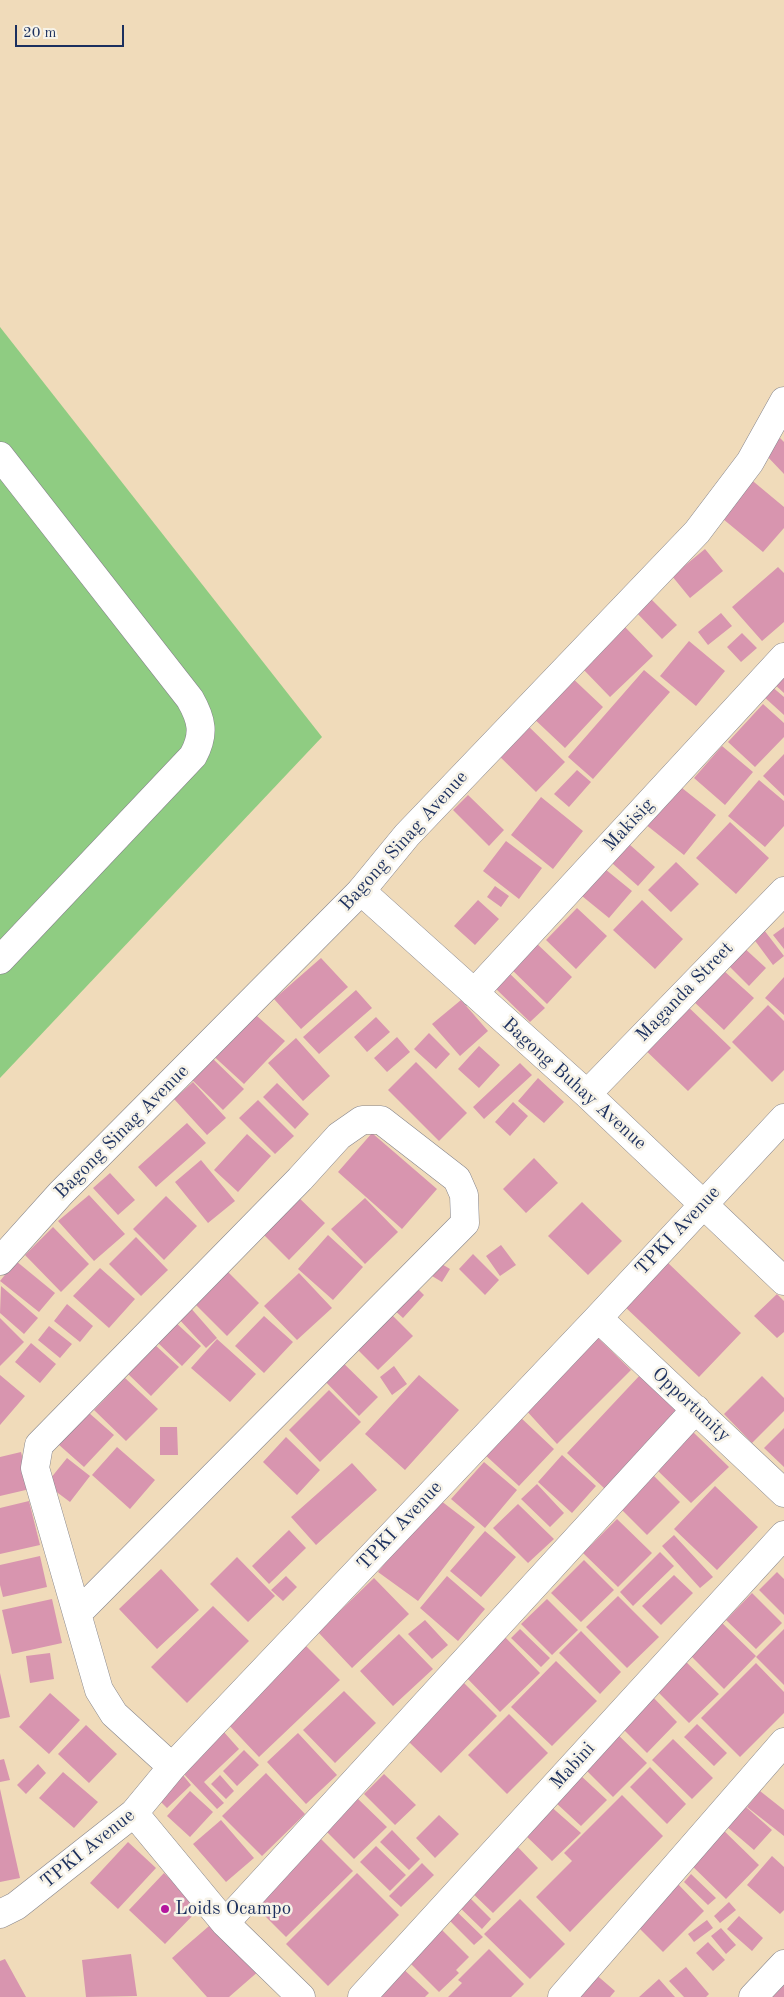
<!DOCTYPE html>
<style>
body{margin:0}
#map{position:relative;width:784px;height:1997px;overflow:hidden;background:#f0dbba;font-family:"Old Standard TT",serif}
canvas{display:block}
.scale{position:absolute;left:15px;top:25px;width:109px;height:22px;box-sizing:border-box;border:2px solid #1b2f5e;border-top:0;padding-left:6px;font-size:15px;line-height:18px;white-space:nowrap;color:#1b2f5e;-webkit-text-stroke:4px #f7f3e8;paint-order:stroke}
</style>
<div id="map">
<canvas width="784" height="1997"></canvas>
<div class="scale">20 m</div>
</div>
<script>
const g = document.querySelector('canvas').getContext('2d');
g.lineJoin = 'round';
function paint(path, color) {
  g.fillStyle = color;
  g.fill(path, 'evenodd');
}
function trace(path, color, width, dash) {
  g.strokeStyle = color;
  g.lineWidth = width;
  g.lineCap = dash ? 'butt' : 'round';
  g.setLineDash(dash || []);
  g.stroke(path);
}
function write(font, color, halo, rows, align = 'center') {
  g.font = font + ' "Old Standard TT",serif';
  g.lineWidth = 5;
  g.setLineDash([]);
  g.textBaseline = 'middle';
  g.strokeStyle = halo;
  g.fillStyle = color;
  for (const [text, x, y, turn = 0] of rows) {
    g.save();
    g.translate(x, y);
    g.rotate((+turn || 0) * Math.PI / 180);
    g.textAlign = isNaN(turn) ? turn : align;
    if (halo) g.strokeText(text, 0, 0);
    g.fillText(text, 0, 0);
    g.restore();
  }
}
const green = new Path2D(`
 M0 327 322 737 0 1078Z`);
const building = new Path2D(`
 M780 438 784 442V474L765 454Z
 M748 477 784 507V528L763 552 717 514Z
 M705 549 723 571 690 598 672 576Z
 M778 567 784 573V622L762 641 732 607Z
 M648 596 677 625 662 639 634 610Z
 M721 613 732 626 708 645 698 632Z
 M625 627 653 656 610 697 582 668Z
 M742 633 757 648 741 662 727 647Z
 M689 641 725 671 696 706 660 676Z
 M644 670 670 692 593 779 568 757Z
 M784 672V693L773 683Z
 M568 674 603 707 565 748 530 715Z
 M770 685 784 697V715L762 695Z
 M763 704 784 723V737L755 767 728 742Z
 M522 720 565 762 536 792 493 750Z
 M722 746 753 772 725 805 694 778Z
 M784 754V796L763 776Z
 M577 770 591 782 569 807 554 794Z
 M759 780 784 801V826L765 847 728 816Z
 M677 784 716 815 684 855 645 824Z
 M468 795 504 830 489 846 453 810Z
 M541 797 583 831 553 869 511 835Z
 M730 822 769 858 736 894 696 858Z
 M621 837 655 867 638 886 604 856Z
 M506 841 542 868 519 899 483 871Z
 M676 862 699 884 671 912 648 890Z
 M605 869 632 891 609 918 582 896Z
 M495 886 509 896 501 907 487 897Z
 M478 900 499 919 475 945 454 926Z
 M642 900 683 939 655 969 613 930Z
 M577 908 607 936 576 969 546 940Z
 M784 927V949L773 935Z
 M764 930 784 956 773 965 753 938Z
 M534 941 572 977 547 1004 509 967Z
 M742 946 766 968 749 986 724 961Z
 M321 958 348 987 301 1029 274 999Z
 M506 970 545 1008 530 1022 492 985Z
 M723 970 754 998 724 1030 691 999Z
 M784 977V1015L765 998Z
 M356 990 372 1008 319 1054 303 1037Z
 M461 1000 488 1031 460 1056 432 1024Z
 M681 1000 731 1048 688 1091 638 1043Z
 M768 1005 784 1021V1070L772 1082 732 1042Z
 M248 1008 285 1041 244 1084 208 1051Z
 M376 1017 390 1032 367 1052 354 1037Z
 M429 1033 450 1054 436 1069 414 1049Z
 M397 1037 410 1052 387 1072 374 1058Z
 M296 1038 330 1076 303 1101 268 1063Z
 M479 1046 500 1065 479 1088 458 1069Z
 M208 1054 244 1089 223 1110 187 1075Z
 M416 1062 467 1113 439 1141 388 1090Z
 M520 1063 532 1075 484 1119 473 1107Z
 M538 1078 564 1102 544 1123 518 1101Z
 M193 1082 226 1118 207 1135 174 1099Z
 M277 1083 309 1114 295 1129 263 1097Z
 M258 1100 294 1136 275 1154 239 1118Z
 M513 1102 528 1116 510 1136 495 1122Z
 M187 1123 206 1143 156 1187 138 1167Z
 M372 1133 437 1189 402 1229 338 1172Z
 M247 1134 271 1156 238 1192 214 1170Z
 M534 1158 558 1183 526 1213 503 1189Z
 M201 1160 235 1201 208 1223 175 1182Z
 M110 1173 135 1200 118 1215 93 1188Z
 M294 1193 325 1223 289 1260 258 1229Z
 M89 1195 125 1234 94 1261 58 1221Z
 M166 1196 197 1226 164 1260 133 1229Z
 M365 1198 398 1232 365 1264 331 1229Z
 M582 1202 622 1241 588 1275 548 1236Z
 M53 1227 89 1264 61 1292 25 1255Z
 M328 1235 363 1267 333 1300 298 1269Z
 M136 1237 168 1270 141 1296 109 1264Z
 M501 1245 516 1265 500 1276 486 1256Z
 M473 1254 499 1280 485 1295 459 1269Z
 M435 1260 450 1269 442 1282 427 1273Z
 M16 1261 55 1293 39 1312 0 1281Z
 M666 1261 741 1333 699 1377 623 1305Z
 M100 1268 135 1299 109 1328 73 1296Z
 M225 1269 259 1303 227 1336 192 1301Z
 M299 1273 332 1308 297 1340 264 1306Z
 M413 1284 424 1295 403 1318 391 1307Z
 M1 1286 38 1318 24 1334 0 1313Z
 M777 1294 784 1301V1332L777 1338 754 1316Z
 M67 1304 93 1326 80 1342 54 1321Z
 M189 1306 217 1338 206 1348 177 1317Z
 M388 1311 413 1336 378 1370 353 1345Z
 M264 1316 293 1342 264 1373 235 1346Z
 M0 1318 24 1342 0 1366Z
 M174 1321 201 1346 182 1366 156 1341Z
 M49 1326 72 1344 60 1358 38 1340Z
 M593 1333 631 1370 557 1444 524 1408Z
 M217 1339 256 1374 230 1402 191 1368Z
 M31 1343 56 1364 40 1383 15 1362Z
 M154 1344 179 1367 151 1396 126 1372Z
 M335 1355 378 1397 359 1416 317 1373Z
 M394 1366 407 1384 392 1395 380 1377Z
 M641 1374 679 1409 605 1489 567 1453Z
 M0 1375 25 1396 0 1425Z
 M419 1375 459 1410 405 1470 365 1434Z
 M762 1376 784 1398V1411L752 1443 724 1414Z
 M125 1378 158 1409 126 1441 94 1410Z
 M329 1390 361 1422 320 1462 289 1430Z
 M88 1412 114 1435 84 1467 58 1444Z
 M519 1416 554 1449 519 1486 483 1453Z
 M160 1427H177L178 1455H160Z
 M784 1428V1467L764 1448Z
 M693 1432 729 1467 691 1503 656 1469Z
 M286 1437 320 1470 297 1495 263 1462Z
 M117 1447 155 1480 130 1509 92 1475Z
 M21 1452 30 1489 0 1496V1457Z
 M562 1455 596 1486 572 1513 538 1482Z
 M67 1458 90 1476 70 1502 46 1484Z
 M484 1462 517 1490 485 1528 451 1499Z
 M352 1463 377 1490 316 1545 291 1517Z
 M652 1474 680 1502 647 1535 619 1507Z
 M537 1484 564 1513 550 1527 521 1499Z
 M715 1486 758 1527 717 1570 674 1529Z
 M436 1497 475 1527 418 1601 378 1572Z
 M29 1501 40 1545 0 1554V1508Z
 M518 1504 554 1539 528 1563 493 1528Z
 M617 1519 652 1553 618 1587 583 1553Z
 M289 1530 306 1548 269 1584 252 1566Z
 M485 1531 516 1557 481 1597 450 1571Z
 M674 1535 713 1577 700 1588 662 1546Z
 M660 1552 674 1566 633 1606 620 1592Z
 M40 1556 47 1587 3 1597 0 1585V1565Z
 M237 1557 275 1596 248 1622 210 1584Z
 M584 1560 614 1590 581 1622 551 1593Z
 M161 1569 199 1610 157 1649 119 1609Z
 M777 1572 784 1579V1615L759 1590Z
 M674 1575 693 1593 661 1625 642 1606Z
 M286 1576 297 1587 283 1601 271 1590Z
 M447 1576 485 1609 458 1641 420 1608Z
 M374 1578 409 1614 352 1668 318 1632Z
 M752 1593 782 1623 756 1649 726 1620Z
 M618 1596 659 1637 627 1668 586 1627Z
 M52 1599 62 1643 12 1654 2 1610Z
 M547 1599 578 1630 552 1655 521 1624Z
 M213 1606 249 1641 187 1703 151 1667Z
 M718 1619 756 1656 724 1689 686 1651Z
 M425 1620 448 1645 432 1659 408 1634Z
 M520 1629 550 1658 541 1667 511 1638Z
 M784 1629V1685L756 1657Z
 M581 1631 621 1672 600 1694 559 1653Z
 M399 1634 433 1669 393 1706 360 1671Z
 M502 1634 540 1673 500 1712 462 1673Z
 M306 1646 340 1680 259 1757 226 1722Z
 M50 1653 54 1679 30 1683 26 1656Z
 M681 1657 719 1694 689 1723 652 1686Z
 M556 1661 597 1701 552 1746 511 1707Z
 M756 1663 784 1692V1713L740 1757 701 1718Z
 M0 1673 10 1717 0 1719Z
 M464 1683 497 1716 441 1773 408 1741Z
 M344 1691 376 1723 335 1763 303 1730Z
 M648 1692 677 1722 647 1753 617 1723Z
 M50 1693 80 1720 49 1754 19 1727Z
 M509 1714 548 1753 507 1794 468 1755Z
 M697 1724 727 1753 714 1766 684 1737Z
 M86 1725 117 1754 89 1783 58 1754Z
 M612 1729 647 1763 613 1797 581 1765Z
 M223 1731 239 1749 204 1782 224 1803 217 1809 180 1770Z
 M298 1733 337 1775 306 1804 267 1762Z
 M673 1739 713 1778 692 1799 652 1760Z
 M244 1750 259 1765 237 1786 223 1771Z
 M4 1759 10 1780 0 1782V1760Z
 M38 1764 46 1773 26 1794 17 1785Z
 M650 1767 686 1804 667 1824 630 1787Z
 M63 1772 98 1802 74 1828 39 1798Z
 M266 1773 305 1814 262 1856 222 1816Z
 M182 1774 191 1785 167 1808 157 1798Z
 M384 1774 416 1805 395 1825 364 1794Z
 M579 1774 607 1800 581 1826 555 1802Z
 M220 1775 234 1791 226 1799 211 1784Z
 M0 1789 20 1878 0 1882Z
 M190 1791 213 1812 190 1837 167 1816Z
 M760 1791 784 1810V1836L747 1807Z
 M622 1795 663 1836 570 1932 536 1897 572 1861 564 1853Z
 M357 1798 387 1827 354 1859 325 1830Z
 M737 1799 772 1830 754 1850 719 1820Z
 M548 1804 581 1833 552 1861 523 1833Z
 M439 1815 459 1834 435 1858 416 1838Z
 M221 1820 254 1858 226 1882 193 1844Z
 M717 1824 759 1865 726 1899 684 1858Z
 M392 1830 420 1859 409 1870 380 1842Z
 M318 1836 353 1871 286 1937 251 1902Z
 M128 1842 156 1868 118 1909 90 1883Z
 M513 1842 538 1868 493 1913 468 1889Z
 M376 1846 406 1875 390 1891 360 1862Z
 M772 1856 784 1867V1910L780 1914 747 1885Z
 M422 1863 434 1875 401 1907 389 1896Z
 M164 1873 200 1908 165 1944 129 1910Z
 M357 1873 399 1915 328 1986 286 1944Z
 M691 1874 716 1898 708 1905 684 1882Z
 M675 1881 704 1911 663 1952 633 1922Z
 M463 1891 491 1919 482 1929 453 1901Z
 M520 1899 565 1944 530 1979 484 1934Z
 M729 1902 736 1910 720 1923 714 1916Z
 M452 1907 483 1937 474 1945 444 1915Z
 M739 1916 763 1938 752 1951 727 1929Z
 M216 1920 260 1970 229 1997H207L172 1958Z
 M707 1920 713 1928 694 1942 688 1934Z
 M438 1926 469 1957 456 1970 459 1973 439 1992 406 1959Z
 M721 1928 736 1945 726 1954 711 1936Z
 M708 1942 725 1960 713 1971 696 1953Z
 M489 1949 524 1984 511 1997H448L462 1983 458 1980Z
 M131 1954 137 1996 86 1997 82 1960Z
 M5 1959 26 1997H0V1961Z
 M398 1964 429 1993 425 1997H369Z
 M686 1967 709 1994 706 1997H684L669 1981Z
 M784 1969V1997H765Z
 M593 1972 615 1991 610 1997H572Z
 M659 1979 675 1997H639Z`);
const minor = new Path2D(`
 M0 456 190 699C202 720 205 734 193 756L0 960
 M361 891 587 1094 784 1281
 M474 993 784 657
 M587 1094 784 891
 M598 1318 784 1493
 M77 1614 465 1223 464 1195 457 1179 381 1120H362L339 1136 300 1179 39 1445 35 1468 99 1690 114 1714 172 1767
 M134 1813 225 1923 301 1997
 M0 1914 16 1906 134 1813 172 1767 598 1318 784 1118
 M225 1923 696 1409
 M362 1997 784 1535
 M562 1997 784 1742
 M753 1997 784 1964`);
const tertiary = new Path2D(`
 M0 1261 61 1193 361 891 407 835 697 532 750 462 784 401`);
const markers = [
 [165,1909,5,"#b5179e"]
];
const streetNames = [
 ["Makisig",629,825,-47],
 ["Bagong Sinag Avenue",404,841,-48],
 ["Maganda Street",685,992,-46],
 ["Bagong Buhay Avenue",574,1084,42],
 ["Bagong Sinag Avenue",122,1132,-45],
 ["TPKI Avenue",678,1231,-47],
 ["Opportunity",691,1405,43],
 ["TPKI Avenue",400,1526,-47],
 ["Mabini",573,1766,-48],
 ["TPKI Avenue",88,1849,-39]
];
const poiNames = [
 ["Loids Ocampo",175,1909]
];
paint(green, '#8fcc82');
paint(building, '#d895af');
trace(minor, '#86858c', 29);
trace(tertiary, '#86858c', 29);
trace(minor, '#fff', 28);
trace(tertiary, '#fff', 28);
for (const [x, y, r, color] of markers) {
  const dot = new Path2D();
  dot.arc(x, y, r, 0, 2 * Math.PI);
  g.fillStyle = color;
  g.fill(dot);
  trace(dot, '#f7f3e8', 2);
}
write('19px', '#1b2f5e', '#f7f3e8', streetNames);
write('19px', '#1b2f5e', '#f7f3e8', poiNames, 'left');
</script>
